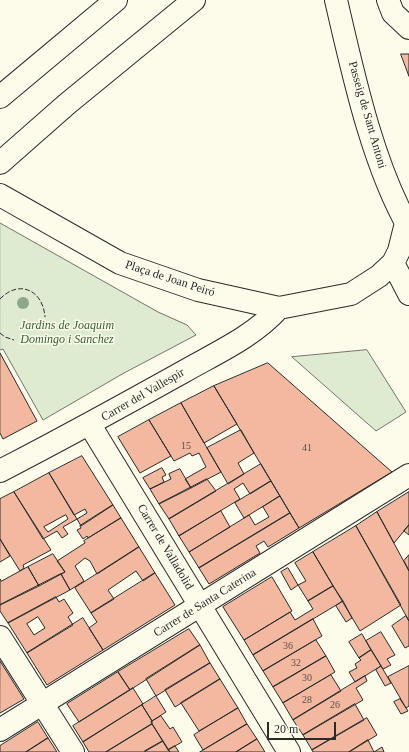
<!DOCTYPE html>
<meta charset="utf-8">
<style>
body{margin:0}
#map{position:relative;width:409px;height:752px;overflow:hidden;background:#fdfbea;font-family:Georgia,serif}
canvas{display:block}
.scale{position:absolute;left:267px;top:722px;width:69px;height:18px;box-sizing:border-box;border:2px solid #2b2b2b;border-top:0;padding-left:5px;font-size:12px;line-height:14px;white-space:nowrap;color:#2b2b2b;-webkit-text-stroke:3px #fdfbea;paint-order:stroke}
</style>
<div id="map">
<canvas width="409" height="752"></canvas>
<div class="scale">20 m</div>
</div>
<script>
const g = document.querySelector('canvas').getContext('2d');
g.lineJoin = 'round';
function paint(path, color) {
  g.fillStyle = color;
  g.fill(path, 'evenodd');
}
function trace(path, color, width, dash) {
  g.strokeStyle = color;
  g.lineWidth = width;
  g.lineCap = dash ? 'butt' : 'round';
  g.setLineDash(dash || []);
  g.stroke(path);
}
function write(font, color, halo, rows, align = 'center') {
  g.font = font + ' Georgia,serif';
  g.lineWidth = 3;
  g.setLineDash([]);
  g.textBaseline = 'middle';
  g.strokeStyle = halo;
  g.fillStyle = color;
  for (const [text, x, y, turn = 0] of rows) {
    g.save();
    g.translate(x, y);
    g.rotate((+turn || 0) * Math.PI / 180);
    g.textAlign = isNaN(turn) ? turn : align;
    if (halo) g.strokeText(text, 0, 0);
    g.fillText(text, 0, 0);
    g.restore();
  }
}
const green = new Path2D(`
 M0 223 158 312 187 325 196 335 124 373 43 420 3 349 0 350Z
 M367 350 406 412 376 431 292 357Z`);
const building = new Path2D(`
 M401 54H409V76Z
 M0 353 37 421 3 439 0 433Z
 M268 363 392 472 299 528 214 386Z
 M214 386 237 424 204 443 181 403Z
 M181 403 221 472 191 488 185 479 206 467 199 453 192 456 190 453 174 461 149 420Z
 M149 420 171 456 140 473 118 437Z
 M241 430 254 453 238 463 244 474 228 484 207 448Z
 M82 456 113 505 81 526 77 519 87 513 85 509 74 515 49 473Z
 M261 464 271 481 250 494 243 483 234 489 240 499 179 536 169 519Z
 M162 468 166 475 162 477 164 482 150 489 143 478Z
 M180 469 191 488 159 504 150 489 171 479 169 474Z
 M49 473 77 519 63 527 68 534 62 538 57 531 43 539 14 492ZM66 515 68 519 48 532 44 527Z
 M207 479 216 491 169 519 159 504Z
 M271 481 280 496 244 518 235 503Z
 M14 492 51 550 23 565 24 568 20 571 0 539V499Z
 M409 492V525L394 543 377 512Z
 M280 496 290 513 199 568 189 552 249 515 255 525 269 517 263 507Z
 M113 505 121 518 88 538 87 536 83 539 77 530 81 528 80 526Z
 M221 511 230 527 189 552 179 536Z
 M377 512 409 571V621L356 526Z
 M290 513 299 528 268 547 264 541 256 546 260 553 209 584 199 568Z
 M121 518 139 547 97 574 90 561 85 558 75 566 84 581 70 590 61 574 65 572 57 561 85 543 84 541Z
 M409 525V535L404 531Z
 M356 526 401 605 360 631 313 552Z
 M0 539 10 556 0 562Z
 M139 547 155 573 143 581 136 571 108 590 114 599 91 613 75 588Z
 M313 552 333 586 308 601 298 585 306 581 295 563Z
 M53 554 65 572 39 586 28 567Z
 M409 555V571L404 561Z
 M28 567 39 586 0 605V579L1 581Z
 M288 568 298 585 291 590 281 572Z
 M155 573 175 605 103 650 89 628 97 622 91 613Z
 M61 574 70 590 8 623 0 611V605Z
 M272 577 292 611 244 640 223 607Z
 M333 586 343 601 253 655 244 640 290 612 295 620 313 609 308 601Z
 M56 597 59 602 64 599 73 613 68 617 73 625 27 653 8 623ZM38 617 45 628 34 635 27 624Z
 M343 601 352 618 346 622 336 606Z
 M406 616 409 621V646L405 648 392 626Z
 M83 618 103 650 47 685 27 653Z
 M313 619 322 636 263 671 253 655Z
 M189 629 200 645 130 690 118 672Z
 M381 632 395 655 387 659 391 665 383 669 366 641Z
 M362 634 371 650 359 658 349 642Z
 M316 640 326 656 273 687 263 671Z
 M200 645 210 663 156 696 146 679Z
 M371 650 381 666 355 682 349 672 357 668 355 664 361 660 359 658Z
 M326 656 335 672 283 703 273 687Z
 M0 661 24 699 0 713Z
 M210 663 220 679 175 707 165 690Z
 M381 666 391 683 385 686 376 670Z
 M409 666V706L406 708 388 677Z
 M118 672 130 690 79 722 67 704Z
 M331 675 341 691 293 720 283 703Z
 M365 676 367 681 356 688 363 700 303 735 293 720Z
 M220 679 238 708 199 731 181 703Z
 M133 688 143 704 83 742 73 726Z
 M156 696 166 712 152 721 142 705Z
 M400 699 408 711 401 714 394 702Z
 M355 704 364 720 312 750 303 735Z
 M142 705 152 721V724L106 752H89L83 742Z
 M238 708 247 724 203 750 194 735Z
 M161 716 170 729 173 727 182 742 168 750 151 722Z
 M367 718 377 735 349 752H313L312 750Z
 M38 722 48 738 26 752H0V746Z
 M152 724 163 741 144 752H106Z
 M247 724 257 739 236 752H200Z
 M48 738 57 752H26Z
 M257 739 265 752H236Z
 M368 740 374 752 382 747 384 752H349Z
 M163 741 170 752H146L145 751Z
 M175 746 179 752H170L168 750Z`);
const minor = new Path2D(`
 M336 0C353 73 372 163 409 228
 M388 0 393 13 409 28
 M0 97 116 0
 M0 163 67 104 194 0
 M0 195 120 263 198 290 279 308 351 294 379 276 393 263 399 251 406 223
 M393 263 409 294
 M90 425 289 752
 M0 471C62 439 122 406 183 372 216 353 253 337 279 308
 M0 637 73 752
 M0 730 409 475`);
const fence = new Path2D(`
 M0 299C19 279 43 290 45 317
 M0 333 5 337 14 340`);
const trees = [
 [23,303]
];
const numberNames = [
 ["15",186,446],
 ["41",307,448],
 ["36",288,646],
 ["32",296,663],
 ["30",307,678],
 ["28",307,700],
 ["26",335,705]
];
const streetNames = [
 ["Passeig de Sant Antoni",367,115,74],
 ["Plaça de Joan Peiró",170,279,18],
 ["Carrer del Vallespir",143,395,-30],
 ["Carrer de Valladolid",165,547,59],
 ["Carrer de Santa Caterina",205,603,-32]
];
const parkNames = [
 ["Jardins de Joaquim",67,326],
 ["Domingo i Sanchez",67,340]
];
paint(green, '#deebd1');
trace(green, '#74746e', 1);
paint(building, '#f2b8a0');
trace(building, '#2b2b2b', 1);
trace(minor, '#2b2b2b', 24);
trace(minor, '#fdfbea', 22);
trace(fence, '#2b2b2b', 1, [5, 2]);
g.fillStyle = '#8ea78a';
for (const [x, y] of trees) {
  g.beginPath();
  g.arc(x, y, 6, 0, 2 * Math.PI);
  g.fill();
}
write('10px', '#5d4e48', null, numberNames);
write('12px', '#2b2b2b', '#fdfbea', streetNames);
write('italic 12px', '#34623c', '#fdfbea', parkNames);
</script>
